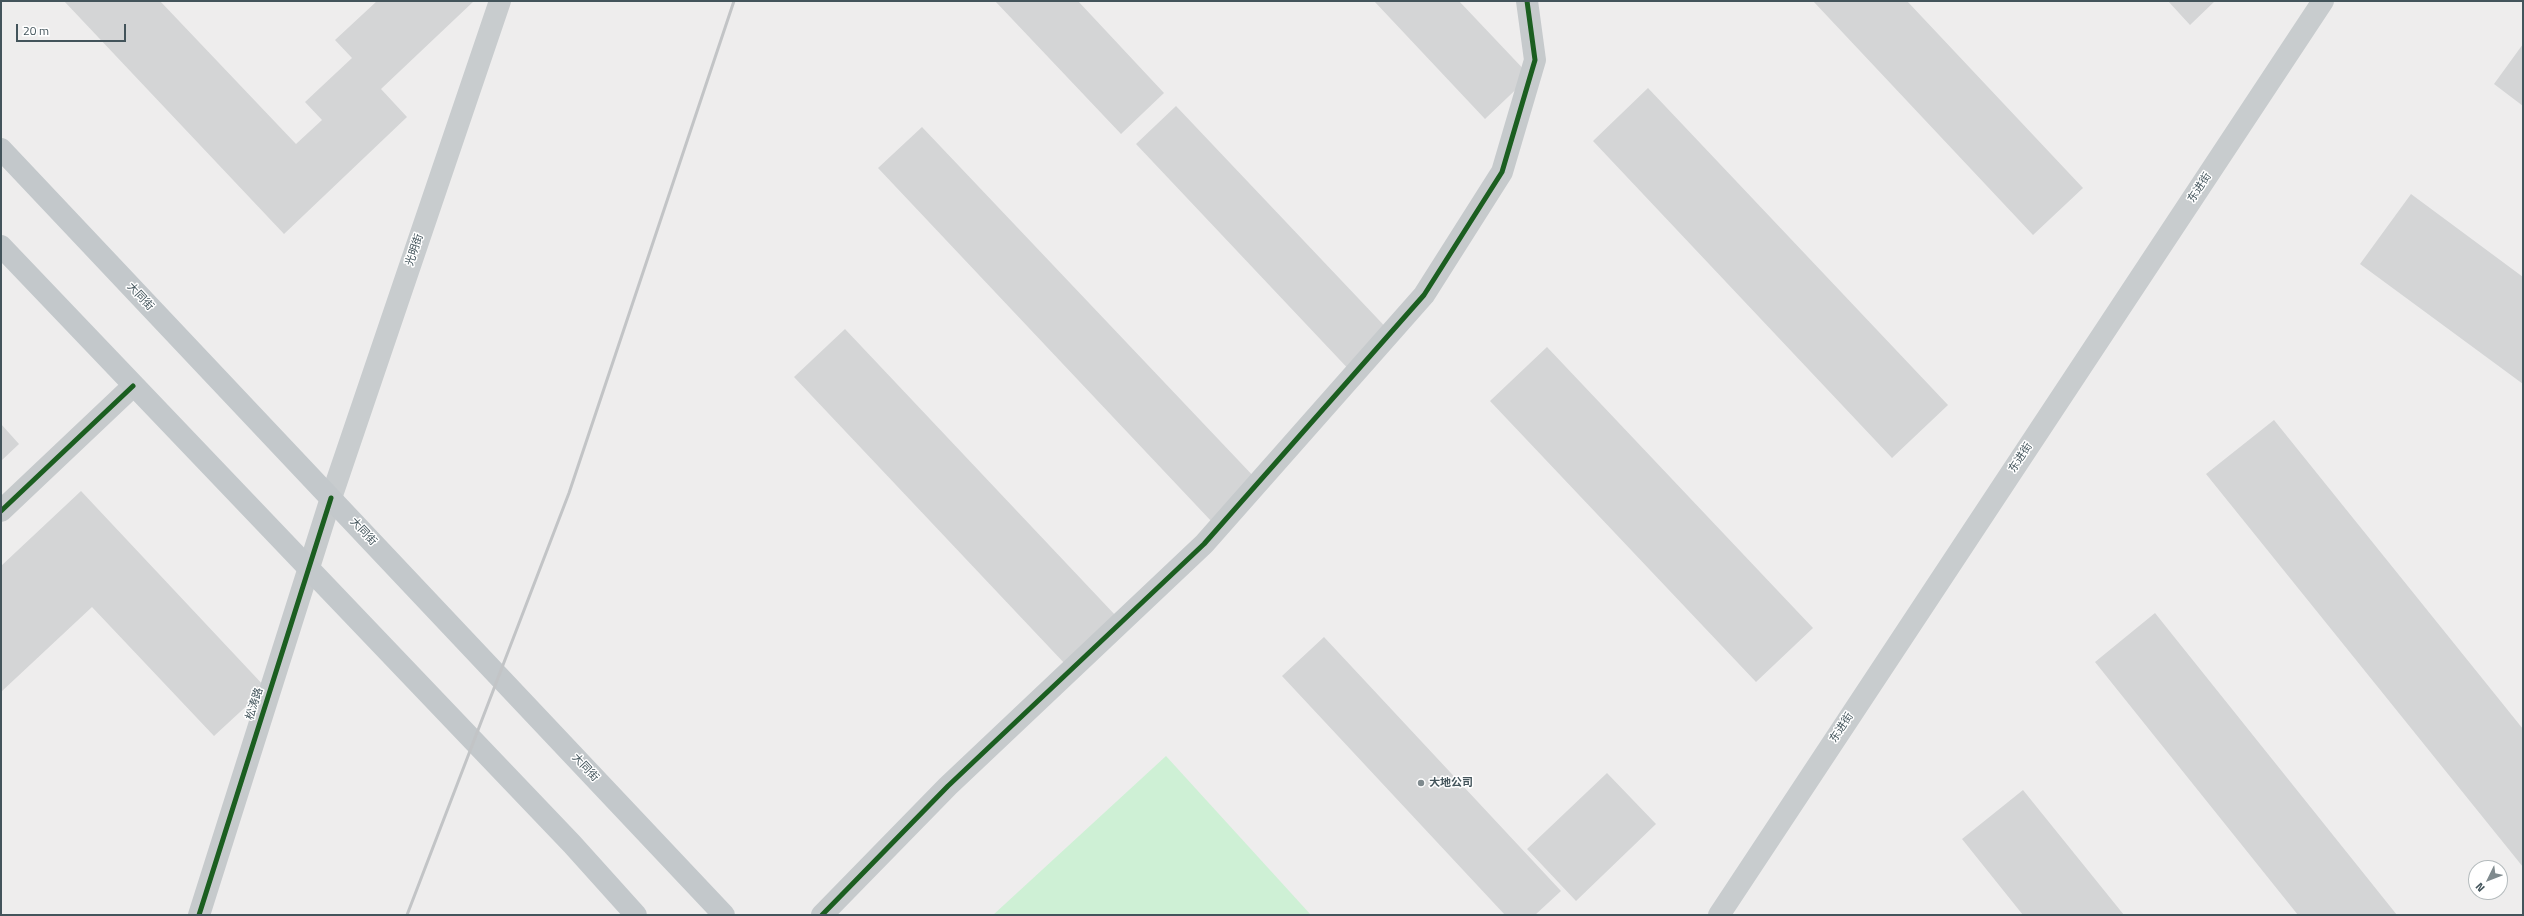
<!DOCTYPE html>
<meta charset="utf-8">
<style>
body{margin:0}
#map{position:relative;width:2524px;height:916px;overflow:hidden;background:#eeeded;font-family:"Titillium Web",sans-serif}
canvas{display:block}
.frame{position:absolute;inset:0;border:2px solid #43545b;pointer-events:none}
.north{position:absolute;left:2468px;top:860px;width:40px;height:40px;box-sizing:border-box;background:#fff;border:1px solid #b4bbbd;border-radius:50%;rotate:227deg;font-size:11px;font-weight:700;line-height:16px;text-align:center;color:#43545b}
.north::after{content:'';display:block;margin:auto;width:14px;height:18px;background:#7f8a8e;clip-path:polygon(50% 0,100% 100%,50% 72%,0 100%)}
.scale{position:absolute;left:16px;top:24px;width:110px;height:18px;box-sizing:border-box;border:2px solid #43545b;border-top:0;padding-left:5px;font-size:12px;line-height:14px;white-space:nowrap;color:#43545b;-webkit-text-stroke:3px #fff;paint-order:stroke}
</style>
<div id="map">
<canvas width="2524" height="916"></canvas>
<div class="frame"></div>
<div class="north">N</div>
<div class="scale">20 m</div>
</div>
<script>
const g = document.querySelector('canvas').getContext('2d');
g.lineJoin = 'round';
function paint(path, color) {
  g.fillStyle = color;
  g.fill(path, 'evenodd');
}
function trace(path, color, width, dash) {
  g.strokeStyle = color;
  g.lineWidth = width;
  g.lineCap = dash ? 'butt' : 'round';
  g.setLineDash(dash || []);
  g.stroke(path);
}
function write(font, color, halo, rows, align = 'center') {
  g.font = font + ' "Titillium Web","Noto Sans SC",sans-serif';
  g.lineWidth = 3;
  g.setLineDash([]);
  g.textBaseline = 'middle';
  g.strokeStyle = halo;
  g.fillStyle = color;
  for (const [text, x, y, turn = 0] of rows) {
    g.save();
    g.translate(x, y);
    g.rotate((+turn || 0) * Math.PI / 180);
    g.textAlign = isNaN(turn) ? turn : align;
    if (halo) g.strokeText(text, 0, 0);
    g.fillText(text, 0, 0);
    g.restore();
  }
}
const green = new Path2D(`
 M1166 756 1311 915H993Z`);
const building = new Path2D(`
 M64 1H160L296 144 322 120 305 102 352 58 335 40 377 1H474L381 89 407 117 284 234Z
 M995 1H1078L1164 93 1121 134Z
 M1374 1H1459L1530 76 1485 119Z
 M1813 1H1907L2083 188 2033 235Z
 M2168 1H2215L2190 25Z
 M2523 44V106L2494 84Z
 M1648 88 1948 405 1892 458 1593 141Z
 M1176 106 1395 337 1355 376 1136 144Z
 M922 127 1257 480 1212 522 878 168Z
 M2411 194 2523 277V384L2360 264Z
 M845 329 1117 617 1066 665 794 377Z
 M1547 347 1813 628 1756 682 1490 401Z
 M2274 420 2523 729V867L2206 474Z
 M1 424 19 444 1 461Z
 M81 491 266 688 214 736 92 607 1 692V566Z
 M2155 613 2397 915H2298L2095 662Z
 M1324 637 1561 891 1535 915H1505L1282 676Z
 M1607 773 1656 824 1576 901 1527 849Z
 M2023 790 2124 915H2023L1962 839Z`);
const minor = new Path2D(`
 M1 511 133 386
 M822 915 948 786 1204 544 1424 295 1502 172 1535 60 1527 1`);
const tertiary = new Path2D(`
 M199 915 331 498`);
const secondary = new Path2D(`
 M331 498 500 1
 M1719 915 2323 1`);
const primary = new Path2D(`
 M1 149 724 915
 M1 246 572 844 636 915`);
const rail = new Path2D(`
 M407 915 569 493 734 1`);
const cycleway = new Path2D(`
 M1 511 133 386
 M199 915 331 498
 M822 915 948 786 1204 544 1424 295 1502 172 1535 60 1527 1`);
const markers = [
 [1421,783,4,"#7f8a8e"]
];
const streetNames = [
 ["东进街",2200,188,-57],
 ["光明街",415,250,-71],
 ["大同街",140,297,47],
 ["东进街",2021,458,-57],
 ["大同街",363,532,47],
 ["松涛路",255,704,-72],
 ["东进街",1842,728,-57],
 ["大同街",585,768,47]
];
const poiNames = [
 ["大地公司",1429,783]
];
paint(green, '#cef0d5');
paint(building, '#d4d5d6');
trace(minor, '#c6cacc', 22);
trace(tertiary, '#c6cacc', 22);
trace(secondary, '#c8ccce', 22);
trace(primary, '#c3c8cb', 22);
trace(rail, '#c2c4c6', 3);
trace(cycleway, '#1b5e20', 5);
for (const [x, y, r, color] of markers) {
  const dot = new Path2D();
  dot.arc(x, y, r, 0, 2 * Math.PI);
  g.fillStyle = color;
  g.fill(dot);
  trace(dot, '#fff', 1.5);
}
write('11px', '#43545b', '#fff', streetNames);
write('bold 11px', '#43545b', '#fff', poiNames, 'left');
</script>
